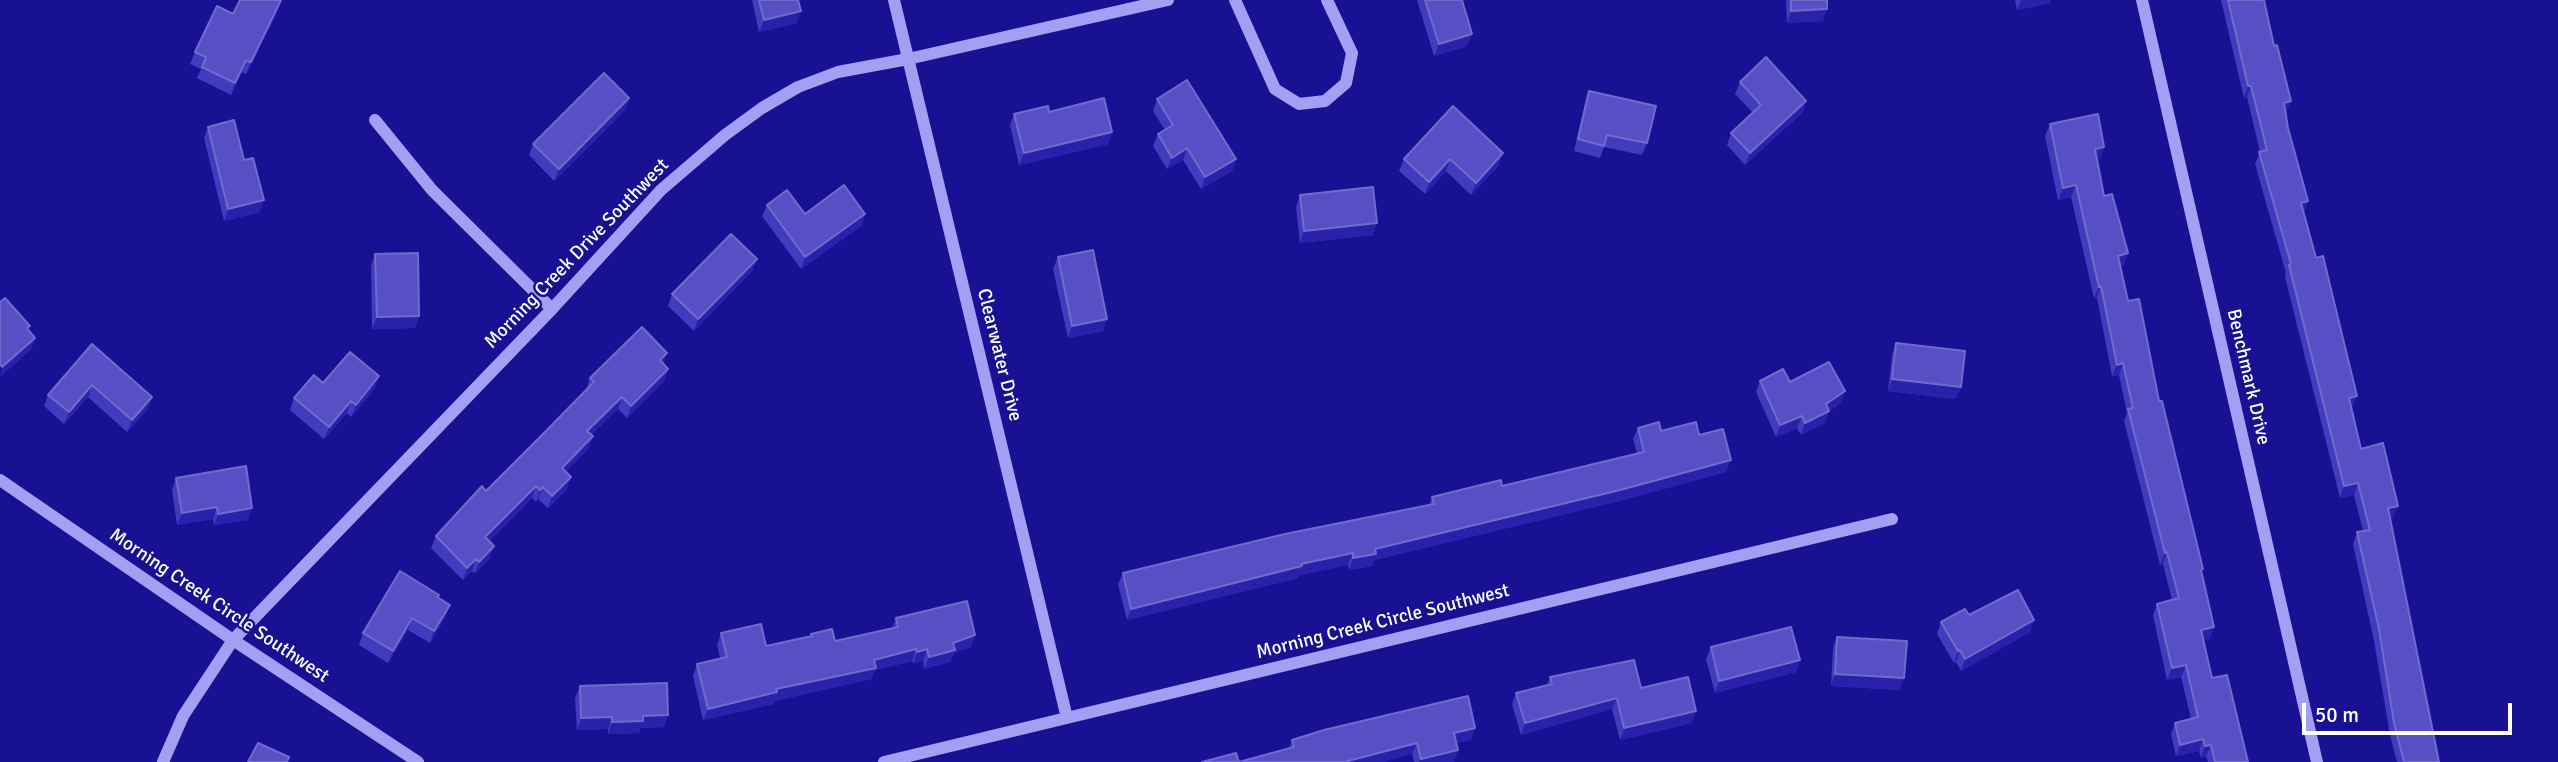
<!DOCTYPE html>
<style>
body{margin:0}
#map{position:relative;width:2558px;height:762px;overflow:hidden;background:#191194;font-family:Signika,sans-serif}
canvas{display:block}
.scale{position:absolute;left:2302px;top:703px;width:210px;height:32px;box-sizing:border-box;border:4px solid #fff;border-top:0;padding-left:9px;font-size:21px;line-height:24px;white-space:nowrap;color:#fff;-webkit-text-stroke:5px #191194;paint-order:stroke}
</style>
<div id="map">
<canvas width="2558" height="762"></canvas>
<div class="scale">50 m</div>
</div>
<script>
const g = document.querySelector('canvas').getContext('2d');
g.lineJoin = 'round';
function trace(path, color, width, dash) {
  g.strokeStyle = color;
  g.lineWidth = width;
  g.lineCap = dash ? 'butt' : 'round';
  g.setLineDash(dash || []);
  g.stroke(path);
}
function paint(path, color) {
  g.fillStyle = color;
  g.fill(path, 'evenodd');
}
function write(font, color, halo, rows, align = 'center') {
  g.font = font + ' Signika,sans-serif';
  g.lineWidth = 5;
  g.setLineDash([]);
  g.textBaseline = 'middle';
  g.strokeStyle = halo;
  g.fillStyle = color;
  for (const [text, x, y, turn = 0] of rows) {
    g.save();
    g.translate(x, y);
    g.rotate((+turn || 0) * Math.PI / 180);
    g.textAlign = isNaN(turn) ? turn : align;
    if (halo) g.strokeText(text, 0, 0);
    g.fillText(text, 0, 0);
    g.restore();
  }
}
const minor = new Path2D(`
 M894 0 1067 718
 M1235 0 1275 89 1299 104 1325 101 1346 83 1352 53 1327 0
 M2142 0 2317 762
 M375 120 432 190 552 309
 M0 480 233 640 418 762
 M163 762 183 716 233 640 552 309 661 190 725 135 762 108 798 87 838 72 908 59 1168 0
 M884 762 1892 519`);
const wall = new Path2D(`
 M281 0 277 12 246 74 242 72 231 95 197 78 201 69 190 64 195 52 233 14Z
 M752 0H798L797 23 759 32Z
 M1417 0H1462L1467 46 1434 56Z
 M1786 0H1827L1823 21 1787 23Z
 M2015 0H2051L2050 3 2017 10Z
 M2221 0H2264L2286 113 2303 213 2352 408 2361 449 2393 518 2390 519 2439 762H2397L2390 735 2374 641 2353 544 2357 532 2363 531 2354 495 2340 498 2285 277 2286 273 2255 164 2260 152 2247 97 2244 98Z
 M1740 82 1806 101 1802 113 1745 165 1727 145 1731 133 1753 113 1735 94Z
 M1589 91 1647 143 1642 155 1604 147 1600 158 1574 151 1585 103Z
 M629 98 625 110 554 181 529 155 533 144Z
 M1157 99 1236 159 1232 171 1201 189 1183 160 1167 169 1153 146 1158 134 1165 130 1153 111Z
 M1453 106 1499 165 1471 195 1446 171 1425 194 1399 171 1404 159Z
 M1049 112 1112 132 1108 144 1019 165 1010 125 1014 114Z
 M2050 124 2104 147 2100 159H2097L2104 196 2124 265 2120 266 2128 301 2159 401 2202 575 2210 639 2203 640 2212 678 2248 762H2208L2206 757 2201 758 2199 751 2176 756 2171 734 2175 723 2191 719 2181 677 2167 680 2153 615 2157 604 2172 600 2163 564 2160 565 2124 421 2127 413 2119 375 2112 376 2097 298H2094L2071 197 2058 200 2045 136Z
 M208 127 244 160 260 212 224 221 204 138Z
 M1300 195 1373 235 1300 243 1296 207Z
 M767 205 805 214H865L861 226 801 269 762 216Z
 M375 254 419 316 415 328 372 329 371 266Z
 M1058 257 1107 319 1103 331 1068 338 1053 269Z
 M757 259 752 271 694 331 668 306 672 294Z
 M1896 343 1956 399 1888 391 1892 355Z
 M92 344 148 409 127 432 88 397 64 424 44 406 48 395Z
 M667 353 663 364 668 369 664 381 627 418 618 409 591 435 589 448 565 472 567 489 548 508 538 499 536 502 532 498 489 541 490 558 475 573 472 571 463 580 431 548 436 536 486 491 586 390 590 378Z
 M1760 381 1790 382 1845 391 1841 403 1829 411 1825 423 1801 435 1797 428 1776 437 1756 392Z
 M323 383 375 388 351 417 347 413 324 439 290 410 294 398Z
 M1638 428 1699 435 1726 472 1615 502 1374 560 1372 566 1349 570 1348 565 1299 575 1298 578 1127 620 1118 584 1123 573 1429 505 1432 497 1502 486 1637 453 1633 439Z
 M176 478 248 520 214 525 213 519 177 525 172 490Z
 M438 597 446 616 430 643 408 630 388 663 359 645 363 633Z
 M1969 615 2030 632 1961 671 1956 662 1954 663 1937 634 1941 622Z
 M896 618 975 635 971 647 954 653 950 662 924 669 923 661 913 663 912 661 875 670 871 679 774 701 773 704 703 720 693 676 697 664 720 658 717 645 721 633 766 646 810 637 811 634 835 641 892 628Z
 M1837 637 1900 690 1831 686 1833 648Z
 M1711 647 1800 660 1796 672 1715 693 1706 659Z
 M1550 677 1641 688 1696 711 1692 723 1620 740 1612 709 1521 735 1512 704 1516 693 1547 685Z
 M580 686 668 715 664 727 640 728 639 733 608 734V729L577 730 575 698Z
 M1292 740H1471L1456 743 1454 762H1414L1412 754 1239 762 1289 748Z`);
const shadedWall = new Path2D(`
 M281 0 277 12 246 74 251 62Z
 M2021 0H2051L2050 3 2017 10Z
 M1827 9 1823 21 1787 23 1791 11Z
 M801 11 797 23 759 32 764 20Z
 M1472 34 1467 46 1434 56 1439 44Z
 M246 60 242 72 231 95 235 83Z
 M2248 86H2251L2247 97 2244 98Z
 M629 98 625 110 554 181 559 169Z
 M1806 101 1802 113 1745 165 1750 153Z
 M2291 101 2286 113 2284 103Z
 M1112 132 1108 144 1019 165 1024 153Z
 M2104 147 2100 159 2091 161 2095 149Z
 M1187 148 1183 160 1167 169 1172 158Z
 M1503 153 1499 165 1471 195 1476 183Z
 M1236 159 1232 171 1201 189 1205 177Z
 M1450 159 1446 171 1425 194 1429 182Z
 M2076 185 2071 197 2058 200 2063 188Z
 M264 200 260 212 224 221 228 209Z
 M2308 201 2304 213 2296 215 2301 203Z
 M865 214 861 226 801 269 805 257Z
 M1377 223 1373 235 1300 243 1304 231Z
 M2128 253 2124 265 2114 267 2118 256Z
 M757 259 752 271 694 331 698 319Z
 M2101 286 2097 298H2094L2099 287Z
 M419 316 415 328 372 329 377 317Z
 M1107 319 1103 331 1068 338 1072 326Z
 M35 338 31 350 0 377 2 367Z
 M667 353 663 365 660 360Z
 M2123 363 2119 375 2112 376 2117 365Z
 M668 369 664 381 627 418 631 406Z
 M379 376 375 388 351 417 356 405Z
 M1892 379 1961 387 1956 399 1888 391Z
 M92 385 88 397 64 424 69 412Z
 M1845 391 1841 403 1828 411H1829L1825 423 1801 435 1805 423 1826 404Z
 M2357 396 2352 408 2345 410 2349 398Z
 M152 397 148 409 127 432 132 420Z
 M622 397 618 409 583 443 587 431Z
 M351 401 347 413 324 439 329 427Z
 M1802 416 1797 428 1776 437 1780 425Z
 M593 436 589 448 557 480 562 468Z
 M1731 460 1726 472 1615 502 1374 560 1372 566 1349 570 1353 558 1375 549Z
 M571 477 567 489 548 508 552 496Z
 M2358 483 2354 495 2340 498 2344 486Z
 M536 486 532 498 481 549 485 537Z
 M543 487 538 499 536 502 540 490Z
 M2398 506 2393 518 2383 520 2388 508Z
 M217 507 213 519 177 525 182 513Z
 M252 508 248 520 214 525 218 514Z
 M494 546 490 558 475 573 479 562Z
 M2167 552 2163 564 2160 565 2165 553Z
 M1353 553 1348 565 1299 575 1298 578 1127 620 1131 609 1301 564Z
 M476 559 472 571 463 580 467 568Z
 M450 605 446 616 430 643 434 631Z
 M412 618 408 630 388 663 393 651Z
 M2034 620 2030 632 1961 671 1965 659Z
 M2214 627 2210 639 2196 642 2201 630Z
 M975 635 971 647 954 653 950 662 924 669 929 657 953 643Z
 M916 649 912 661 875 670 871 679 774 701 773 704 703 720 708 709 776 689 874 660Z
 M927 649 923 661 913 663 917 652Z
 M1960 650 1956 662 1954 663 1958 651Z
 M1800 660 1796 672 1715 693 1719 681Z
 M2186 665 2181 677 2167 680 2172 668Z
 M1835 674 1904 678 1900 690 1831 686Z
 M1617 698 1612 709 1521 735 1525 723Z
 M1696 711 1692 723 1620 740 1624 728Z
 M668 715 664 727 640 728 639 733 608 734 612 722 643 716Z
 M612 717 608 729 577 730 581 718Z
 M1475 728 1471 740 1450 744 1454 733Z
 M2203 739 2199 751 2176 756 2180 745Z
 M1417 743 1412 754 1384 762H1344Z
 M2211 745 2206 757 2201 758 2205 746Z
 M1458 750 1454 762H1419L1421 759Z`);
const building = new Path2D(`
 M240 0H281L251 62 246 60 235 83 202 67 206 57 195 52 217 6 233 14Z
 M759 0H798L801 11 764 20Z
 M1425 0H1462L1472 34 1439 44Z
 M1791 0H1827V9L1791 11Z
 M2228 0H2264L2274 46 2277 45 2291 101 2284 103 2288 128 2308 201 2301 203 2316 258 2323 256 2337 314 2357 396 2349 398 2361 449 2383 443 2398 506 2388 508 2439 762H2404L2394 723 2379 629 2357 532 2370 530 2358 483 2344 486 2289 265 2291 264 2259 152 2267 150 2251 86H2248Z
 M1766 57 1806 101 1750 153 1731 133 1761 105 1740 82Z
 M604 73 629 98 559 169 533 144Z
 M1187 80 1236 159 1205 177 1187 148 1172 158 1158 134 1173 125 1157 99Z
 M1589 91 1656 106 1647 143 1607 135 1604 146 1578 139Z
 M1104 98 1112 132 1024 153 1014 114 1048 106 1049 112Z
 M1453 106 1503 153 1476 183 1450 159 1429 182 1404 159Z
 M2098 114 2104 147 2095 149 2104 196 2112 194 2128 253 2118 256 2128 301 2139 299 2159 401H2162L2203 569 2201 570 2214 627 2201 630 2212 678 2227 675 2248 762H2215L2211 745 2205 746 2203 739 2180 745 2175 723 2198 717 2186 665 2172 668 2157 604 2179 598 2167 552 2165 553 2128 409 2133 408 2123 363 2117 365 2101 286 2099 287 2076 185 2063 188 2050 124Z
 M234 120 244 160 253 158 264 200 228 209 208 127Z
 M844 185 865 214 805 257 767 205 787 190 805 214Z
 M1373 187 1377 223 1304 231 1300 195Z
 M731 234 757 259 698 319 672 294Z
 M1093 250 1107 319 1072 326 1058 257Z
 M418 253 419 316 377 317 375 254Z
 M5 298 30 326 27 328 35 338 2 367 0 364V302Z
 M642 327 667 353 660 360 668 369 631 406 622 397 587 431 593 436 562 468 571 477 552 496 543 487 540 490 536 486 485 537 494 546 479 562 476 559 467 568 436 536 482 486 486 491 540 437 594 382 590 378Z
 M1896 343 1965 351 1961 387 1892 379Z
 M92 344 152 397 132 420 92 385 69 412 48 395Z
 M350 352 379 376 356 405 351 401 329 427 294 398 314 375 323 383Z
 M1829 362 1845 391 1826 404 1829 411 1805 423 1802 416 1780 425 1760 381 1783 369 1790 382Z
 M1659 422 1661 431 1696 422 1699 435 1723 429 1731 460 1620 490 1375 549 1376 554 1353 558V553L1301 564 1302 566 1131 609 1123 573 1285 534 1434 504 1432 497 1501 480 1502 486 1644 452 1638 428Z
 M246 466 252 508 218 514 217 507 182 513 176 478Z
 M400 571 439 595 437 597 450 605 434 631 412 618 393 651 363 633Z
 M2018 590 2034 620 1965 659 1960 650 1958 651 1941 622 1965 609 1969 615Z
 M967 601 975 635 953 643 955 650 929 657 927 649 917 652 916 649 874 660 876 668 776 689 777 692 708 709 697 664 727 657 721 633 761 624 766 646 812 636 811 634 832 629 835 641 898 627 896 618Z
 M1791 627 1800 660 1719 681 1711 647Z
 M1837 637 1907 641 1904 678 1835 674Z
 M1634 660 1641 688 1688 677 1696 711 1624 728 1617 698 1525 723 1516 693 1552 684 1550 677Z
 M667 683 668 715 643 716V721L612 722V717L581 718 580 686Z
 M1468 696 1475 728 1454 733 1458 750 1421 759 1417 743 1344 762H1202L1236 753 1239 762 1294 747 1292 740 1324 730Z
 M258 743 289 757 287 762H248Z`);
const streetNames = [
 ["Morning Creek Drive Southwest",577,254,-46],
 ["Clearwater Drive",999,355,76],
 ["Benchmark Drive",2248,377,77],
 ["Morning Creek Circle Southwest",219,606,34],
 ["Morning Creek Circle Southwest",1383,622,-14]
];
trace(minor, '#a39ff3', 12);
paint(wall, '#413bbd');
paint(shadedWall, '#2921aa');
paint(building, '#5650c4');
trace(building, '#706bcd', 2);
write('19px', '#fff', '#191194', streetNames);
</script>
